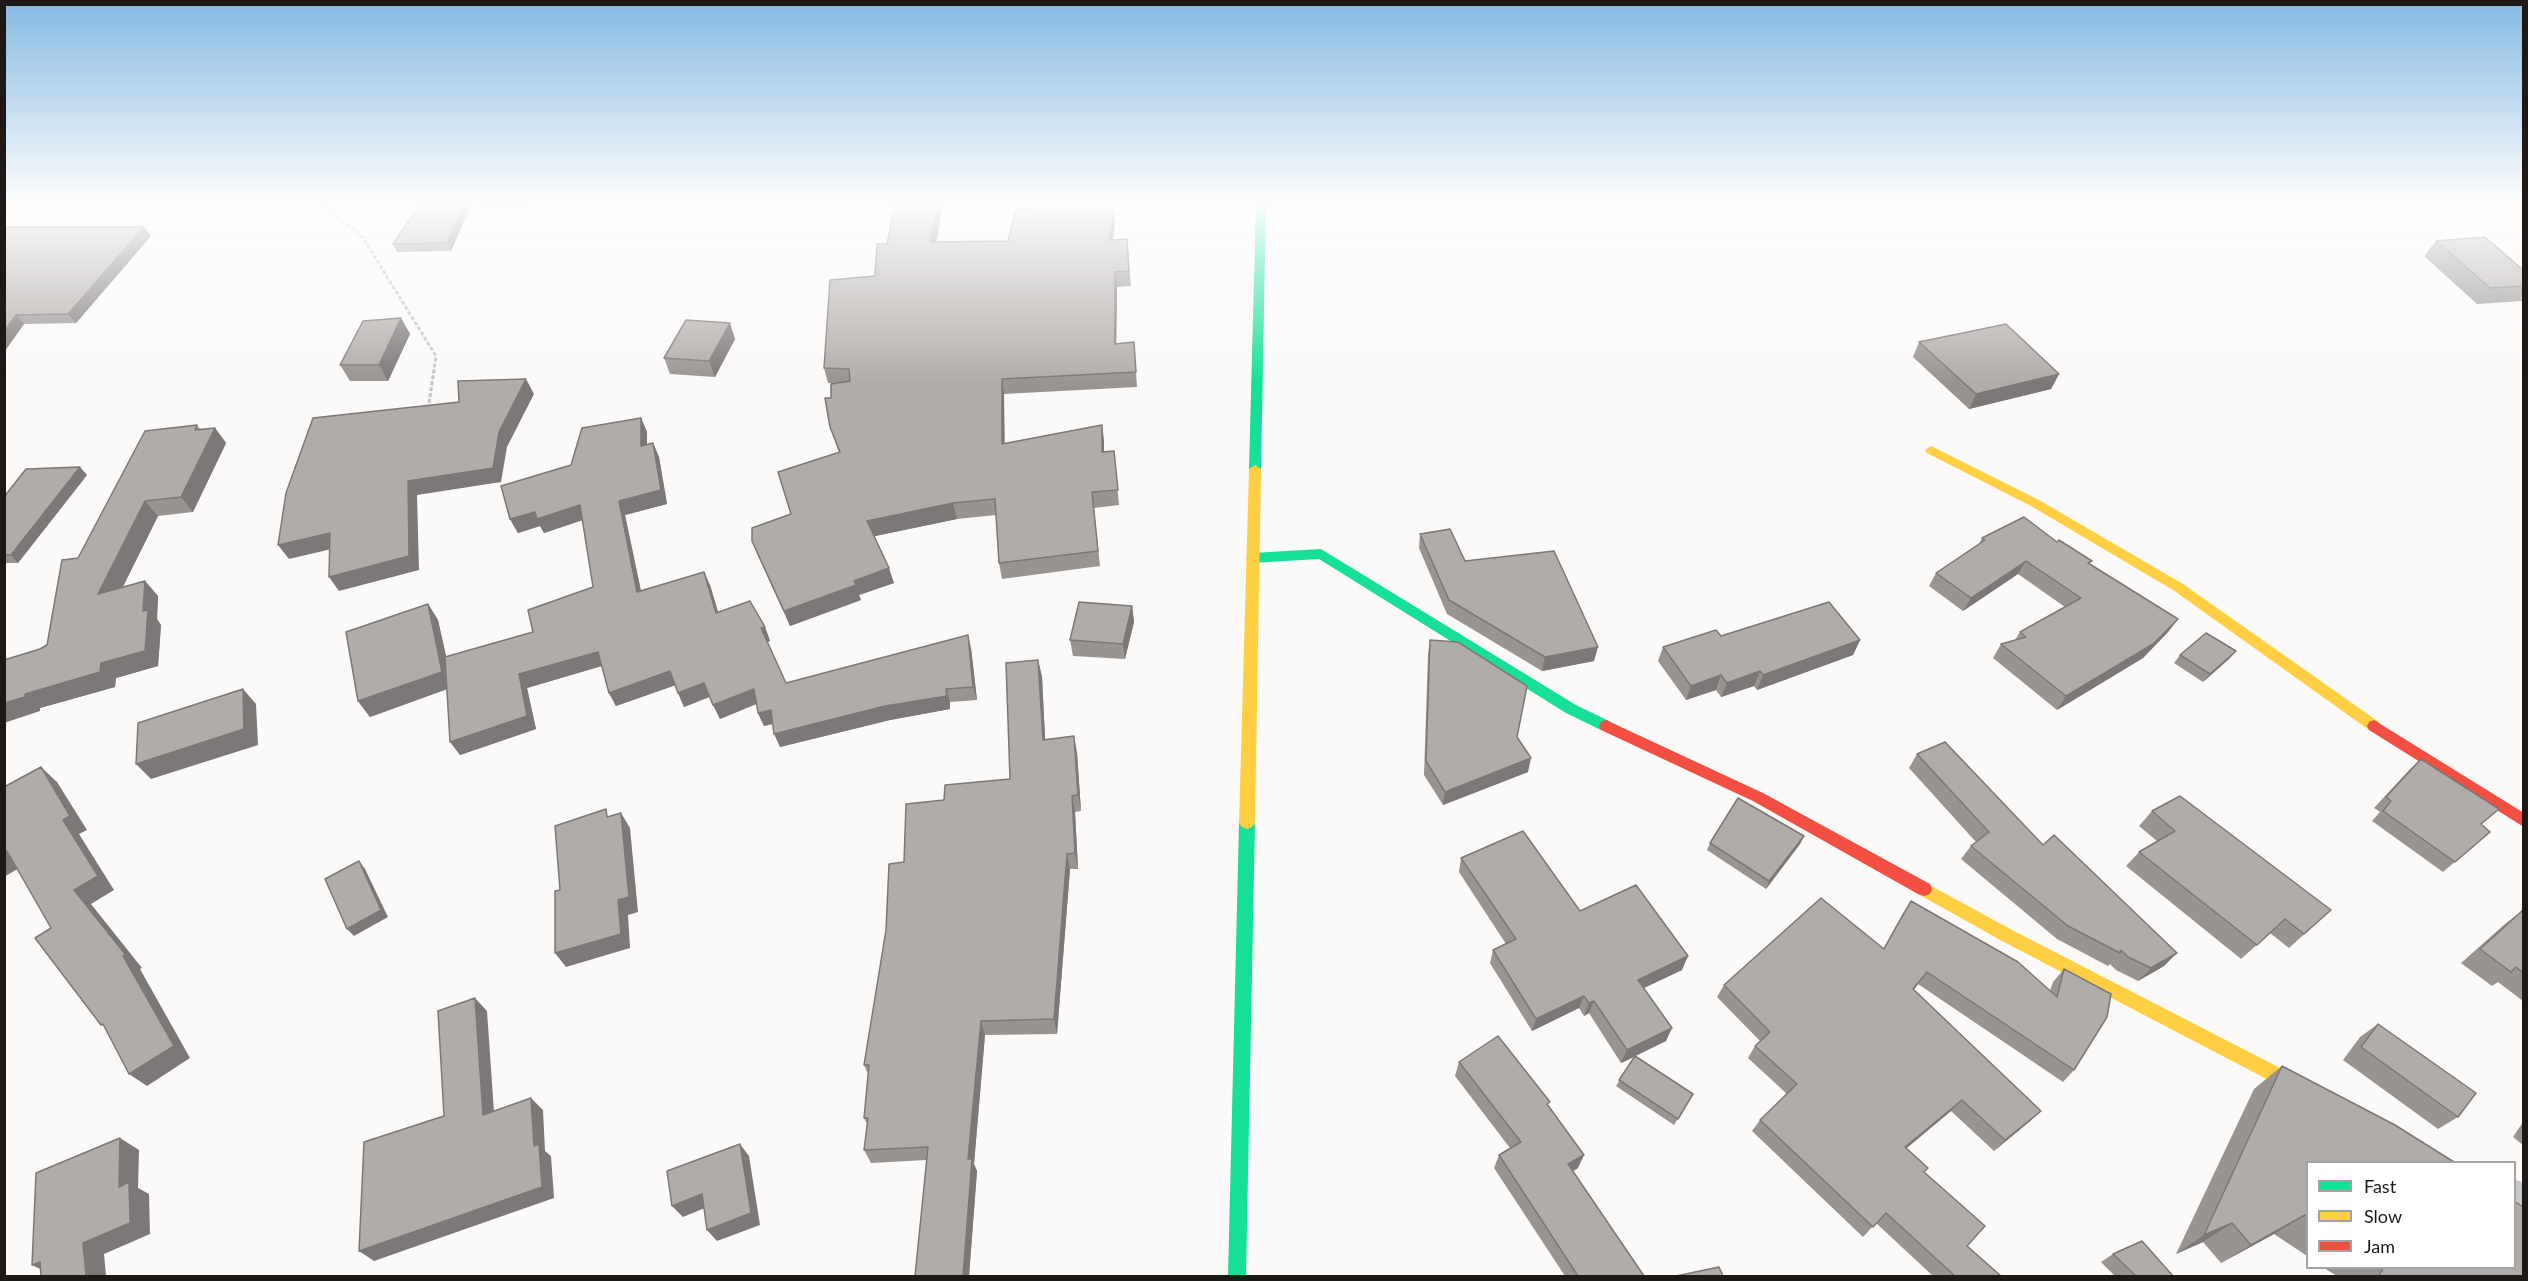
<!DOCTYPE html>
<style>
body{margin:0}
#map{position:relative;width:2528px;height:1281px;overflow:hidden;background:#fcfaf9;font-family:Lato,sans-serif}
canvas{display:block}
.frame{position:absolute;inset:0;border:6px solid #1e1916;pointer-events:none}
.legend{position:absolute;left:2306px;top:1161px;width:210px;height:108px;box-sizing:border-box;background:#fff;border:2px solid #a5a3a2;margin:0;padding:8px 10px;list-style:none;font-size:18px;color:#1e1916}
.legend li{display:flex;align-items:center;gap:12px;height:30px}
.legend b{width:30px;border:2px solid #a5a3a2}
</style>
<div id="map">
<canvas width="2528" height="1281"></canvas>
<div class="frame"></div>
<ul class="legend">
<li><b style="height:8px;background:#16e098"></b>Fast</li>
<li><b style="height:8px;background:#ffcf43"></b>Slow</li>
<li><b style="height:8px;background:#f24e42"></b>Jam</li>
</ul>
</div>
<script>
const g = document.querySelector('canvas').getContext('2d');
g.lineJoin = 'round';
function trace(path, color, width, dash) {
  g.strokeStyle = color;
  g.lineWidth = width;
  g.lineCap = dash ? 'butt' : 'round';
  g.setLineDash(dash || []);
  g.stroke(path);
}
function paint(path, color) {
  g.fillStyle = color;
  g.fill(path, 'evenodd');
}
const path = new Path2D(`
 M324 204 363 238 436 356 428 410`);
const street = new Path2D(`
 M2514 1179 2524 1183V1228L2514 1224Z`);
const fast = new Path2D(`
 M1256 204H1266L1261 469 1255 473 1249 469Z
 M1321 549 1576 705 1611 722 1613 726 1611 730H1601L1566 713 1319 559 1252 563 1246 558 1252 553Z
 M1247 817 1252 819 1255 823 1246 1276H1228L1239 823 1242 819Z`);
const slow = new Path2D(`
 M1931 446 2039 500 2183 584 2379 722 2381 726 2379 730H2369L2173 590 2031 506 1927 453 1925 450Z
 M1255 465 1261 469 1255 823 1252 827 1247 829 1242 827 1239 823 1249 469Z
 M1924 882 2014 931 2319 1088 2322 1094 2319 1100 2313 1102 2307 1100 2002 941 1918 894 1916 889 1918 884Z`);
const jam = new Path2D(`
 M1606 720 1763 793 1930 884 1932 889 1930 894 1924 896 1918 894 1753 801 1601 730 1599 726 1601 722Z
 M2374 720 2524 813V827L2369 730 2367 726 2369 722Z`);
const wall = new Path2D(`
 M420 204H527V207L471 205 451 251 397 252 393 244Z
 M943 204 936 242 1008 241 1114 210 1115 225 1113 240 1127 239 1131 286 1117 287 1116 344 1134 342 1137 387 1004 394V443L1104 440V452L1114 451 1119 505 1094 508 1100 566 1002 579 999 563 996 515 957 519 874 536 894 583 859 595 861 600 790 626 758 556 752 541 791 514 839 453 830 427 831 398 836 383H828L824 368 875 276 887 244Z
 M4 227H144L151 236 76 323 24 324 4 352Z
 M2436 241 2523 270V301L2477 304 2424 256Z
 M401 318 410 334 388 381H350L340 365Z
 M735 339 715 377 670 374 664 358Z
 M1919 342 2059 374 2051 389 1969 409 1913 357Z
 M641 418 647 432V445L653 443 659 457 667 504 625 515 641 591 710 585 718 612 765 627 770 641 767 642 786 683 971 648 977 700 950 702V709L890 720 780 747 773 724 764 726 758 713 757 704 720 719 710 697 684 707 675 685 616 706 609 693 602 666 527 688 536 729 460 755 447 689 370 717 358 701 428 604 438 620 446 657 533 632 593 587 582 520 544 533 540 526 518 533 510 519 571 465Z
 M197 425 200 429 215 428 226 443 193 512 158 516 122 588 145 581 158 596 157 619 161 625 158 666 116 678 115 687 40 708V711V649L47 645 78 558Z
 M87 475 18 563H4V497Z
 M1420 534 1594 661 1542 671 1447 614 1419 548Z
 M1982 538 2057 542 2092 561 2089 564 2178 619 2168 632 2143 658 2057 710 1993 658 2001 644 2015 640 2020 632 2065 607 2018 574 1963 611 1929 586 1936 573 1979 544Z
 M1132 606 1134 622 1125 659 1073 656 1070 640Z
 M1721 636 1860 640 1853 655 1757 690 1754 686 1721 697 1716 690 1686 700 1658 661 1663 647Z
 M1430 640 1517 737 1528 772 1443 805 1424 775 1428 654Z
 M2236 651 2229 659 2203 682 2174 663 2180 655Z
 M1038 660 1042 677 1045 740 1077 753 1081 811 1075 812 1078 869H1070L1057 1034 985 1035 974 1164 977 1171 969 1276H915L927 1160 871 1163 864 1150 867 1124 864 1118 868 1074 864 1065 904 862 944 800 1010 779Z
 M1917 754 2043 845 2164 966 2138 981 2116 970 2110 964 2108 966 2057 939 1961 859 1971 846 1976 842 1909 768Z
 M2421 759 2481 824 2490 832 2443 872 2372 821 2380 812 2374 808 2410 769Z
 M2152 811 2331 910 2289 948 2270 933 2241 959 2126 866 2139 852 2157 841 2139 826Z
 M1804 836 1800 844 1766 889 1707 850 1710 843Z
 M1461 858 1580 911 1682 970 1644 988 1666 1041 1635 1056 1693 1094 1674 1125 1616 1086 1634 1057 1621 1063 1589 1013 1584 1016 1579 1008 1532 1031 1490 963 1493 950 1506 944 1459 872Z
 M1911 901 2050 991 2053 982 2064 969 2074 1070 2063 1082 1918 984 1914 990 2041 1111 2029 1122 1994 1151 1951 1111 1906 1148 1924 1172 1967 1246 2001 1276H1933L1876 1223 1863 1237 1752 1131 1760 1120 1787 1094 1748 1058 1755 1046 1760 1041 1717 997 1724 985 1883 949 1903 913Z
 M2523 910V1001L2498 982 2492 986 2461 963 2505 924Z
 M2378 1024 2458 1117 2438 1129 2343 1060 2360 1037Z
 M1459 1062 1548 1106 1578 1168 1573 1171 1644 1276H1565L1494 1168 1499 1155 1510 1148 1455 1076Z
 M2282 1066 2307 1162V1256L2274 1234 2221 1263 2203 1242 2176 1254 2254 1089Z
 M2523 1122V1145L2513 1137Z
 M2113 1254 2173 1276H2115L2101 1262Z
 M2324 1268H2514L2523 1276H2337Z`);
const shadedWall = new Path2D(`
 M464 204H470L471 205 451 251 447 243Z
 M937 204H943L934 257 930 242Z
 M1114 210 1115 225 1110 255 1109 240Z
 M144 227 151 236 76 323 68 314Z
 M1115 272 1117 287 1116 359 1115 344Z
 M16 315 24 324 4 352V332Z
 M401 318 410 334 388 381 379 365Z
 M730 323 735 339 715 377 709 361Z
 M2059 374 2051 389 1969 409 1976 394Z
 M526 379 534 394 507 447 501 482 417 495 419 570 339 591 329 577 408 481Z
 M1002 379 1004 394 1005 459 1002 444Z
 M641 418 647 432V460L641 446Z
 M1102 425 1104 440V467L1102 452Z
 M215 428 226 443 193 512 181 497Z
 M653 443 659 457 667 504 625 515 644 606 637 592 619 501Z
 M80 467 87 475 18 563 11 555Z
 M145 501 158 516 112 609 98 594Z
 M953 503 957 519 871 537 867 521Z
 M580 505 586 519 544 533 540 526 518 533 510 519 535 512Z
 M330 533 340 547 289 559 278 545Z
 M2026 561 2018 574 1963 611 1971 598Z
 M889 568 894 583 859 595 861 600 790 626 784 611 854 581Z
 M704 572 710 585 722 626 716 613Z
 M145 581 158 596 157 619 161 625 158 666 116 678 115 687 40 708V711L4 723V703L25 694 143 611Z
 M428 604 438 620 453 687 370 717 358 701Z
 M1132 606 1134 622 1125 659 1123 644Z
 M2178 619 2168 632 2143 658 2057 710 2066 696Z
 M765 627 770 641 767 642 761 628Z
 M968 635 971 648 977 700 973 687Z
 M1860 640 1853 655 1757 690 1763 675Z
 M1598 647 1594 661 1542 671 1545 657Z
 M2236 651 2229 659 2203 682 2210 674Z
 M598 652 605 665 527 688 536 729 460 755 450 742 519 674Z
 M1038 660 1042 677 1046 756 1043 740Z
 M670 671 676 685 616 706 609 693Z
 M1760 671 1754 686 1721 697 1727 683Z
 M1721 675 1716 690 1686 700 1691 686Z
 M704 683 711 696 684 707 678 693Z
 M243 689 256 704 258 745 151 779 136 764Z
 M754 689 760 702 720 719 713 705Z
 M946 689 950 702V709L890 720 780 747 774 734 885 706Z
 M771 710 776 723 764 726 758 713Z
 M1074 736 1077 753 1081 811 1078 795Z
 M1531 758 1528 772 1443 805 1445 792Z
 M41 767 57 782 87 830 79 834 114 890 91 904 142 968 140 969 190 1058 147 1086 129 1074 74 890 63 820Z
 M1072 796 1075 812 1078 869 1075 853Z
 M621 813 630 828 638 912 628 915 630 948 566 967 555 953 618 900Z
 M1804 836 1800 844 1766 889 1769 881Z
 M7 851 24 865 4 877V853Z
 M1067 854 1070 869 1057 1034 1054 1019Z
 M359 861 365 869 388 917 354 936 347 929Z
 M2177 953 2164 966 2138 981 2151 968Z
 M1688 956 1682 970 1633 993 1638 980Z
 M1584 996 1579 1008 1532 1031 1536 1019Z
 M475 998 487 1011 495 1127 483 1115Z
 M1594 1001 1589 1013 1584 1016 1589 1003Z
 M981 1021 985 1035 974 1164 977 1171 969 1276H963L968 1159Z
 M1672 1028 1666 1041 1621 1063 1627 1050Z
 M531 1098 543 1110 545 1151 551 1156 554 1198 374 1261 359 1251 534 1146Z
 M1962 1100 1951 1111 1895 1158 1905 1147Z
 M2041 1111 2029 1122 1994 1151 2005 1140Z
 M120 1138 139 1150 138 1188 149 1194 150 1234 104 1254 106 1276H86L83 1243 119 1187Z
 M740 1144 749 1156 760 1225 717 1241 707 1230Z
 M1584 1155 1578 1168 1563 1177 1568 1164Z
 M702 1194 712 1205 683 1217 672 1206Z
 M2305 1215 2274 1234 2221 1263 2251 1245Z
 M2232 1223 2203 1242 2176 1254 2204 1235Z
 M40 1262 54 1276 32 1265Z`);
const building = new Path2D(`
 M420 204H464L447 243 393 244Z
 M895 204H937L930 242 1008 241 1016 209 1114 210 1109 240 1127 239 1129 271 1115 272V344L1134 342 1136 372 1002 379V444L1102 425V452L1114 451 1118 490 1092 492 1098 551 999 563 995 499 953 503 867 521 889 568 854 581 856 585 784 611 752 541V528L791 514 778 472 840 452 830 427 825 398H831V384L850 381 849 369 824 368 830 280 875 276 877 244H887Z
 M4 227H144L68 314 16 315 4 332Z
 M2485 237 2523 270V286L2490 288 2436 241Z
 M401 318 379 365H340L363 321Z
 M686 320 730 323 709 361 664 358Z
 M2006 324 2059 374 1976 394 1919 342Z
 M526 379 499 432 493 468 408 481 409 556 329 577 330 533 278 545 286 493 313 418 459 402 458 381Z
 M641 418V446L653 443 661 490 619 501 637 592 704 572 716 613 750 601 765 627 761 628 786 683 968 635 973 687 946 689 947 696 885 706 774 734 771 710 758 713 754 689 713 705 704 683 678 693 670 671 609 693 598 652 519 674 527 716 450 742 445 657 533 632 528 610 593 587 580 505 537 519 535 512 510 519 501 486 571 465 582 428Z
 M197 425 195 430 215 428 181 497 145 501 98 594 145 581 143 611 148 610 145 651 101 663 100 672 25 694V697L4 703V660L40 649 47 645 62 560 78 558 145 431Z
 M80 467 11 555H4V497L26 469Z
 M2024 517 2057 542 2059 540 2092 561 2088 563 2178 619 2153 644 2066 696 2001 644 2026 637 2020 632 2081 598 2026 561 1971 598 1936 573 1985 540 1982 538Z
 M1450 529 1465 561 1554 551 1598 647 1545 657 1449 600 1420 534Z
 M1079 602 1132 606 1123 644 1070 640Z
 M1829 602 1860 640 1763 675 1760 671 1727 683 1721 675 1691 686 1663 647 1716 630 1721 636Z
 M428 604 442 672 358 701 346 632Z
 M2206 633 2236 651 2210 674 2180 655Z
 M1430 640 1458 642 1527 686 1517 737 1531 758 1445 792 1426 761Z
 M1038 660 1043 740 1074 736 1078 795 1072 796 1075 853 1067 854 1054 1019 981 1021 968 1159H972L963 1276H915L928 1147 864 1150 868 1118H864L869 1065H864L886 930 889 864 904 862 906 804 944 800 945 785 1010 779 1006 663Z
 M243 689 244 729 136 764 138 723Z
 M1945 742 2043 845 2054 835 2177 953 2151 968 2128 957 2121 950 2120 953 2068 926 1971 846 1989 832 1917 754Z
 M2421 759 2499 809 2481 824 2490 832 2455 862 2383 811 2391 801 2386 797Z
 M41 767 70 816 63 820 98 876 74 890 125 954 123 956 174 1046 129 1074 103 1024 101 1025 35 938 51 928 7 851 4 853V787Z
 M2180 796 2331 910 2304 934 2285 919 2257 945 2139 852 2175 831 2152 811Z
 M1738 798 1804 836 1769 881 1710 843Z
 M606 809 607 817 621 813 629 897 618 900 621 934 555 953V891L560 890 555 826Z
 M1523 831 1580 911 1636 885 1688 956 1638 980 1672 1028 1627 1050 1594 1001 1589 1003 1584 996 1536 1019 1493 950 1516 939 1461 858Z
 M359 861 381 910 347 929 325 879Z
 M1821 898 1884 949 1911 901 2018 962 2057 997 2064 969 2111 994 2107 1017 2074 1070 1927 972 1913 989 2041 1111 2005 1140 1962 1100 1905 1147 1928 1168 1924 1172 1985 1226 1967 1246 2001 1276H1955L1886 1213 1873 1227 1760 1120 1797 1084 1755 1046 1770 1032 1724 985Z
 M2523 910V973L2516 967 2511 972 2480 949Z
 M475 998 483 1115 531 1098 534 1146 539 1144 542 1187 359 1251 364 1142 444 1116 438 1011Z
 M2378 1024 2476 1093 2458 1117 2361 1047Z
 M1498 1036 1550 1102 1547 1104 1584 1155 1568 1164 1644 1276H1576H1578L1499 1155 1521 1142 1459 1062Z
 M1635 1056 1693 1094 1678 1119 1619 1080Z
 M2282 1066 2395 1125 2454 1162H2307V1216L2305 1215 2251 1245 2232 1223 2204 1235Z
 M120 1138 119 1187 129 1182 130 1223 83 1243 86 1276H41L40 1262 32 1265 36 1173Z
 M740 1144 751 1213 707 1230 702 1194 672 1206 667 1171Z
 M2514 1201 2523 1207V1276H2379L2383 1268H2514Z
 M2142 1241 2173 1276H2136L2113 1254Z
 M1719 1267 1723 1276H1676Z`);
trace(path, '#c4c4c4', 3, [4, 2]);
paint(street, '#c7c9c9');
paint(fast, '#16e098');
paint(slow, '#ffcf43');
paint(jam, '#f24e42');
paint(wall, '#979492');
paint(shadedWall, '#7b7877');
paint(building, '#b0acaa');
trace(building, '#7b7877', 1.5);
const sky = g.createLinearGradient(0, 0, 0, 383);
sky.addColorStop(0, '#85b9e2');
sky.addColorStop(0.53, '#fefdfc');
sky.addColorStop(1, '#fefdfc00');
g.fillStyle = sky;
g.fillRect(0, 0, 2528, 383);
</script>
